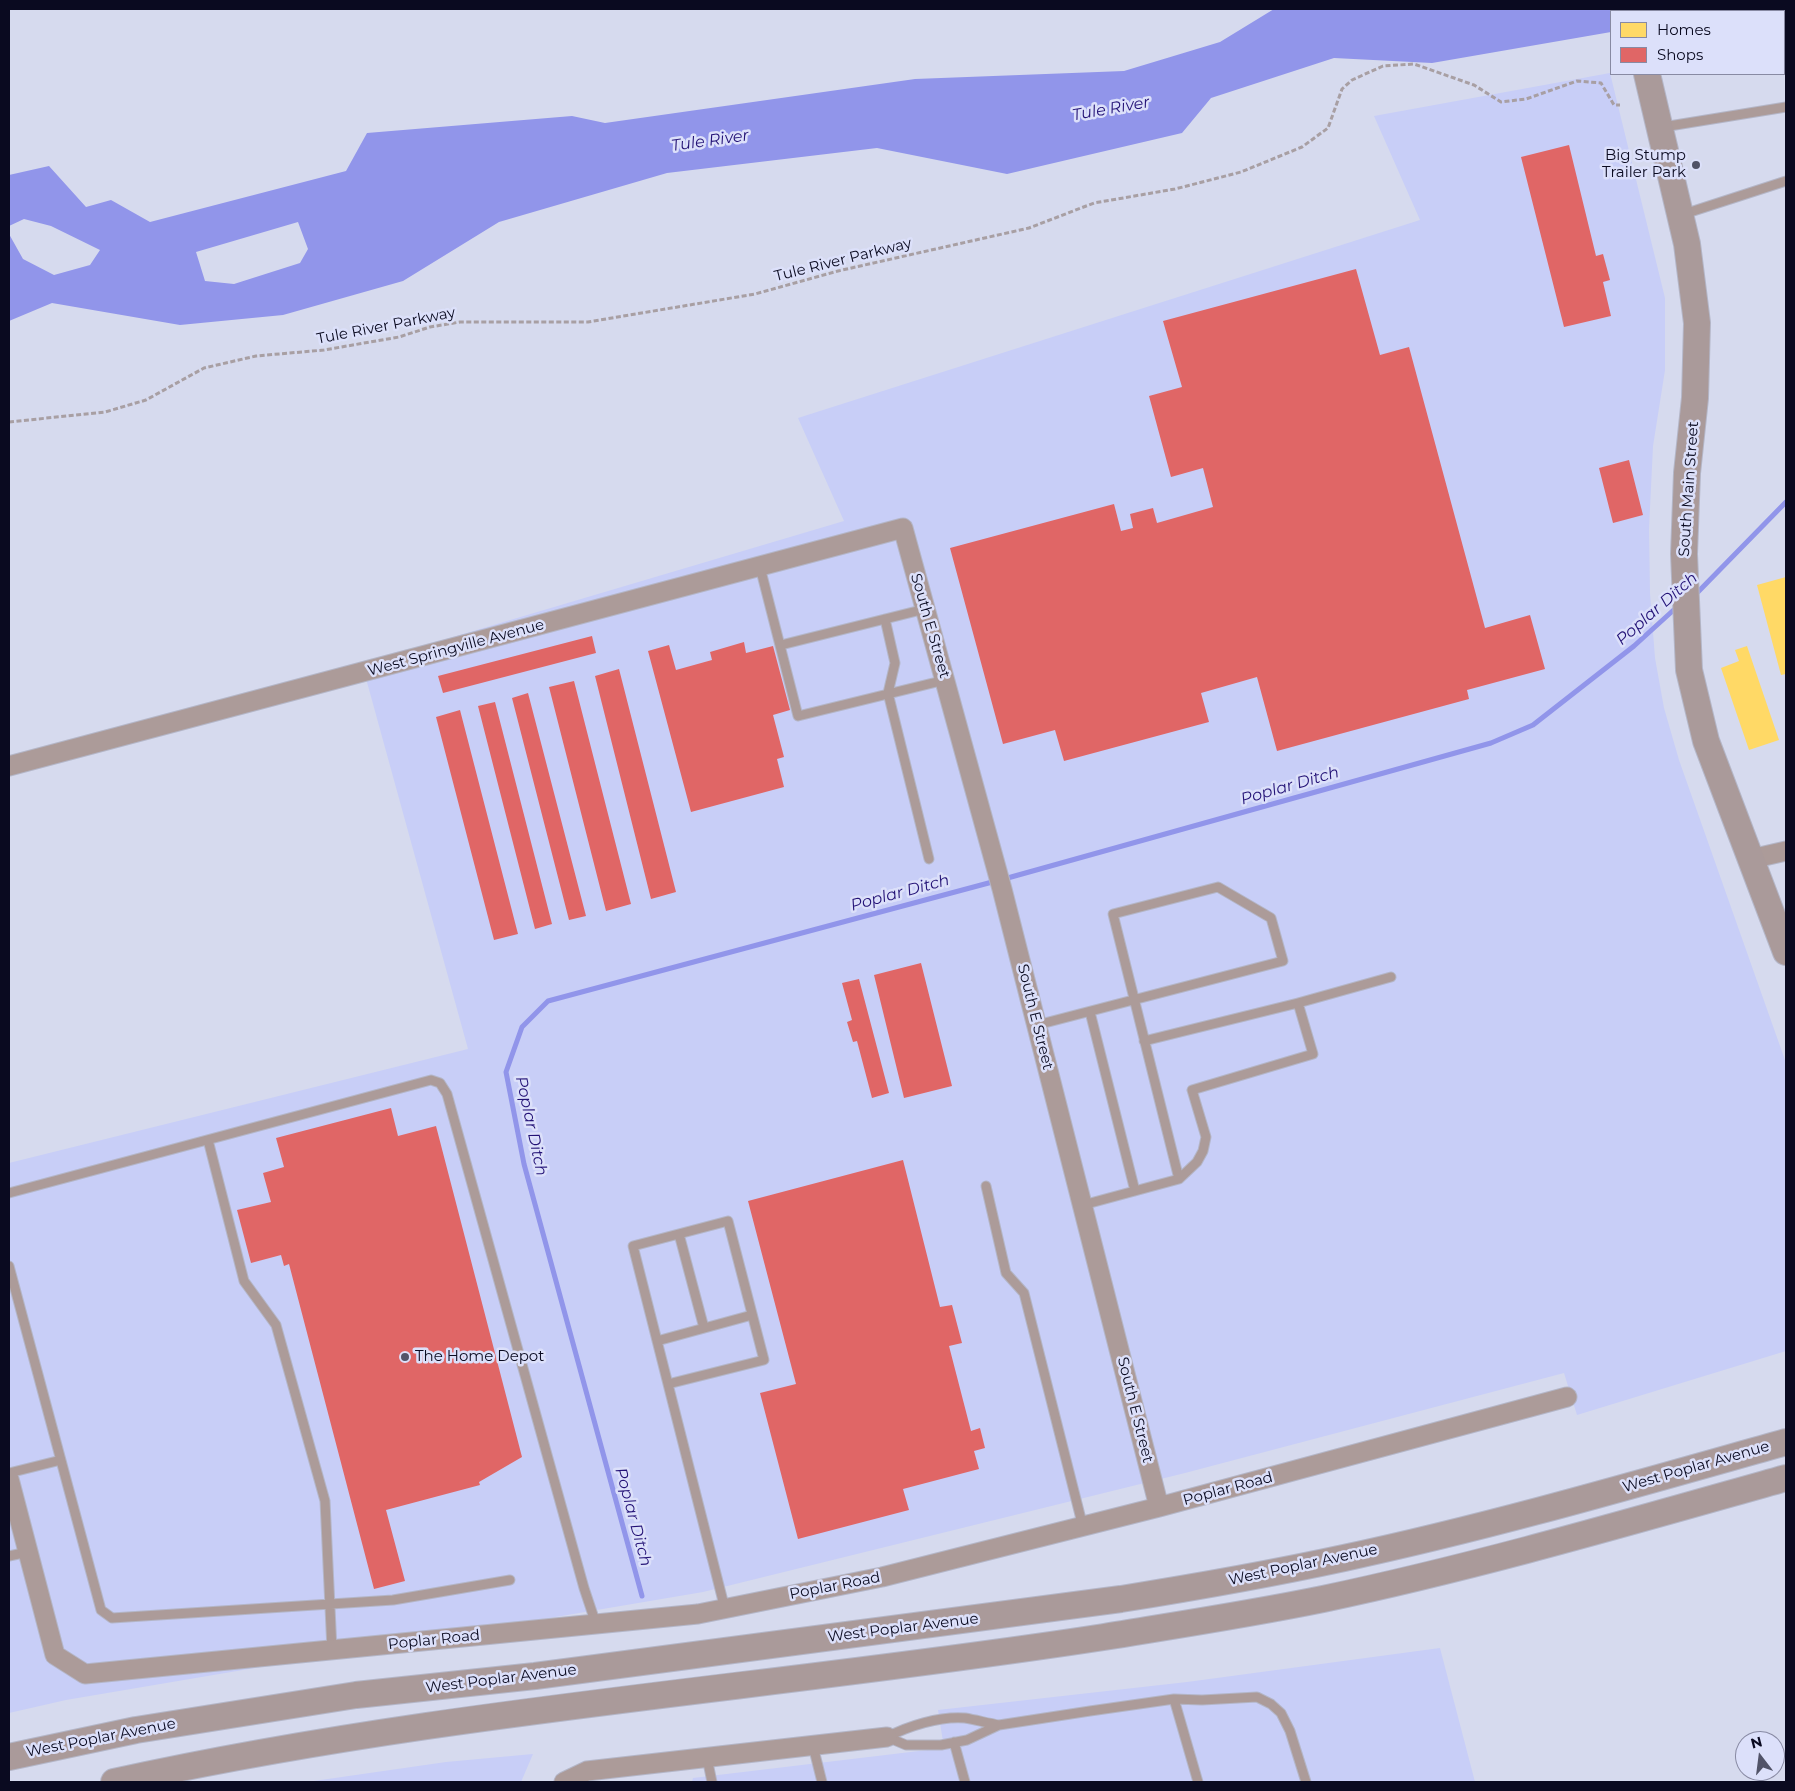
<!DOCTYPE html>
<style>
body{margin:0}
#map{position:relative;width:1795px;height:1791px;overflow:hidden;background:#d6daee;font-family:Montserrat,sans-serif}
canvas{display:block}
.frame{position:absolute;inset:0;border:10px solid #0a0a20;pointer-events:none}
.legend{position:absolute;left:1610px;top:10px;width:175px;height:65px;box-sizing:border-box;background:#dce0fa;border:1px solid #888aa3;margin:0;padding:6px 9px;list-style:none;font-size:15px;color:#0a0a20}
.legend li{display:flex;align-items:center;gap:10px;height:25px}
.legend b{width:25px;border:1px solid #888aa3}
.north{position:absolute;left:1735px;top:1731px;width:50px;height:50px;box-sizing:border-box;background:#dce0fa;border:1px solid #888aa3;border-radius:50%;rotate:345deg;font-size:14px;font-weight:700;line-height:20px;text-align:center;color:#0a0a20}
.north::after{content:'';display:block;margin:auto;width:18px;height:22px;background:#515368;clip-path:polygon(50% 0,100% 100%,50% 72%,0 100%)}
</style>
<div id="map">
<canvas width="1795" height="1791"></canvas>
<div class="frame"></div>
<ul class="legend">
<li><b style="height:14px;background:#ffd966"></b>Homes</li>
<li><b style="height:14px;background:#e06666"></b>Shops</li>
</ul>
<div class="north">N</div>
</div>
<script>
const g = document.querySelector('canvas').getContext('2d');
g.lineJoin = 'round';
function paint(path, color) {
  g.fillStyle = color;
  g.fill(path, 'evenodd');
}
function trace(path, color, width, dash) {
  g.strokeStyle = color;
  g.lineWidth = width;
  g.lineCap = dash ? 'butt' : 'round';
  g.setLineDash(dash || []);
  g.stroke(path);
}
function write(font, color, halo, rows, align = 'center') {
  g.font = font + ' Montserrat,sans-serif';
  g.lineWidth = 5;
  g.setLineDash([]);
  g.textBaseline = 'middle';
  g.strokeStyle = halo;
  g.fillStyle = color;
  for (const [text, x, y, turn = 0] of rows) {
    g.save();
    g.translate(x, y);
    g.rotate((+turn || 0) * Math.PI / 180);
    g.textAlign = isNaN(turn) ? turn : align;
    if (halo) g.strokeText(text, 0, 0);
    g.fillText(text, 0, 0);
    g.restore();
  }
}
const built = new Path2D(`
 M1610 73 1665 298V370L1653 446 1649 529 1650 593 1655 658 1664 708 1679 760 1786 1063V1351L1577 1415 1564 1373 1185 1473 703 1592 66 1700 9 1713V1163L468 1049 362 664 844 521 798 418 1420 220 1374 116Z
 M1440 1648 1475 1782H692L693 1778 944 1748 938 1710 1187 1682Z
 M533 1754 521 1782H307L446 1762Z`);
const water = new Path2D(`
 M1274 9H1736L1723 11H1611V32L1432 63 1334 58 1211 98 1182 133 1007 174 877 148 667 173 499 222 403 281 283 315 180 325 52 303 9 321V234L23 259 54 275 90 265 100 250 51 226 24 219 9 226V175L49 166 86 207 111 200 150 222 346 171 367 133 572 116 605 123 915 79 1124 71 1220 42ZM298 222 308 249 300 263 234 284 205 281 196 252Z`);
const homes = new Path2D(`
 M1786 577V674L1781 675 1757 585Z
 M1747 646 1779 740 1749 750 1721 668 1739 661 1735 650Z`);
const shops = new Path2D(`
 M1569 145 1596 256 1603 254 1610 280 1603 282 1611 316 1564 327 1521 157Z
 M1356 269 1380 355 1409 347 1485 628 1530 615 1545 669 1467 690 1469 699 1277 751 1257 677 1201 693 1209 722 1064 761 1055 730 1003 744 950 548 1114 504 1121 531 1133 528 1130 514 1153 508 1157 523 1213 507 1203 468 1171 477 1149 396 1182 387 1163 321Z
 M1629 460 1643 515 1613 523 1599 468Z
 M592 636 596 653 443 693 438 676Z
 M744 642 746 653 773 646 790 710 773 715 784 757 777 759 784 787 691 812 648 651 669 645 676 670 712 660 710 652Z
 M619 669 676 892 651 899 595 676Z
 M574 681 631 904 606 911 549 687Z
 M528 693 586 916 569 920 512 698Z
 M495 702 552 924 535 929 478 706Z
 M460 710 518 934 494 940 436 717Z
 M921 963 952 1086 904 1098 874 975Z
 M859 979 889 1093 872 1098 857 1041 853 1042 847 1022 852 1020 842 983Z
 M391 1108 398 1136 436 1126 522 1457 479 1482 480 1485 386 1510 405 1581 374 1589 289 1264 284 1266 281 1255 251 1263 237 1210 271 1202 263 1173 284 1167 276 1138Z
 M903 1160 940 1307 952 1305 962 1343 949 1346 971 1431 980 1428 985 1448 974 1451 979 1469 903 1489 909 1510 798 1539 760 1393 796 1384 748 1201Z`);
const stream = new Path2D(`
 M1696 594 1786 502
 M1004 879 1491 743 1533 725 1634 646 1678 606
 M642 1596 524 1164 506 1072 522 1027 548 1001 996 881`);
const path = new Path2D(`
 M9 422 105 412 146 400 204 368 256 356 324 350 399 337 430 327 460 322H588L755 294 838 271 1029 228 1094 203 1175 189 1241 172 1302 147 1328 128 1342 89 1352 80 1383 66 1414 64 1474 85 1501 102 1526 99 1577 81 1601 83 1614 105H1620`);
const service = new Path2D(`
 M1663 127 1786 107
 M1681 215 1786 181
 M760 567 798 716 945 680
 M885 619 895 663 888 693 929 859
 M781 645 925 609
 M1090 1012 1135 1191
 M1037 1025C1119 1003 1201 983 1283 961L1271 918 1218 887 1113 914 1179 1179
 M1144 1041 1298 1003 1391 977
 M208 1140 244 1281 276 1325 325 1501 332 1650
 M986 1186 1006 1273 1024 1293 1083 1527
 M9 1193 431 1080 440 1083 447 1094 584 1588 596 1624
 M1083 1205 1179 1179 1197 1162 1203 1151 1206 1137 1192 1090 1313 1054 1298 1003
 M679 1234 704 1328
 M9 1266 101 1610 112 1618 393 1600 510 1580
 M657 1341 752 1315
 M668 1384 764 1360 728 1221 633 1246 725 1609
 M9 1473 61 1460
 M9 1556 28 1552
 M1174 1699 1198 1782
 M887 1737 906 1745H941L967 1740 999 1725 1090 1711 1174 1699 1202 1700 1257 1697 1271 1704 1281 1713 1290 1731 1306 1782
 M887 1737C909 1726 939 1716 965 1718 976 1720 988 1723 999 1725
 M954 1742 965 1782
 M813 1746 822 1782
 M707 1758 712 1782`);
const minor = new Path2D(`
 M9 766 903 528 1002 889 1159 1507
 M1751 859 1786 851
 M9 1479 55 1655 85 1674 698 1614 882 1577 1159 1507 1567 1397
 M564 1782 587 1771 887 1737`);
const secondary = new Path2D(`
 M1631 9 1632 11
 M1647 74 1687 244 1697 323 1695 398 1687 473 1684 554 1689 670 1706 741 1786 952
 M9 1757 136 1730 356 1695 535 1676 1121 1599C1196 1587 1270 1574 1344 1558 1493 1526 1640 1483 1786 1442
 M114 1782C440 1710 774 1688 1104 1637 1177 1625 1250 1614 1323 1599 1479 1566 1633 1521 1786 1478`);
const markers = [
 [1696,165,5,"#515368"],
 [405,1357,5,"#515368"]
];
const poiNames = [
 ["Big Stump",1686,156],
 ["Trailer Park",1686,173],
 ["The Home Depot",415,1357,"left"]
];
const streetNames = [
 ["Tule River Parkway",843,260,-14],
 ["Tule River Parkway",386,326,-11],
 ["South Main Street",1689,489,-86],
 ["South E Street",930,626,74],
 ["West Springville Avenue",456,648,-15],
 ["South E Street",1035,1017,76],
 ["South E Street",1135,1410,76],
 ["West Poplar Avenue",1696,1467,-16],
 ["Poplar Road",1228,1489,-15],
 ["West Poplar Avenue",1303,1565,-12],
 ["Poplar Road",835,1586,-11],
 ["West Poplar Avenue",903,1628,-7],
 ["Poplar Road",434,1640,-6],
 ["West Poplar Avenue",501,1679,-7],
 ["West Poplar Avenue",101,1738,-11]
];
const waterNames = [
 ["Tule River",1111,109,-10],
 ["Tule River",710,141,-8],
 ["Poplar Ditch",1657,609,-41],
 ["Poplar Ditch",1290,786,-16],
 ["Poplar Ditch",900,893,-15],
 ["Poplar Ditch",531,1126,78],
 ["Poplar Ditch",633,1517,75]
];
paint(built, '#c8cef7');
paint(water, '#9195ea');
paint(homes, '#ffd966');
paint(shops, '#e06666');
trace(stream, '#9195ea', 5);
trace(service, '#b4b6c7', 11);
trace(minor, '#b4b6c7', 21);
trace(secondary, '#b4b6c7', 28);
trace(path, '#a89fa3', 3, [5, 2.5]);
trace(service, '#ac9b99', 9);
trace(minor, '#ac9b99', 19);
trace(secondary, '#aa9a9a', 26);
for (const [x, y, r, color] of markers) {
  const dot = new Path2D();
  dot.arc(x, y, r, 0, 2 * Math.PI);
  g.fillStyle = color;
  g.fill(dot);
  trace(dot, '#dce0fa', 2);
}
write('15px', '#0a0a20', '#dce0fa', poiNames, 'right');
write('15px', '#0a0a20', '#dce0fa', streetNames);
write('italic 16px', '#231276', '#dce0fa', waterNames);
</script>
